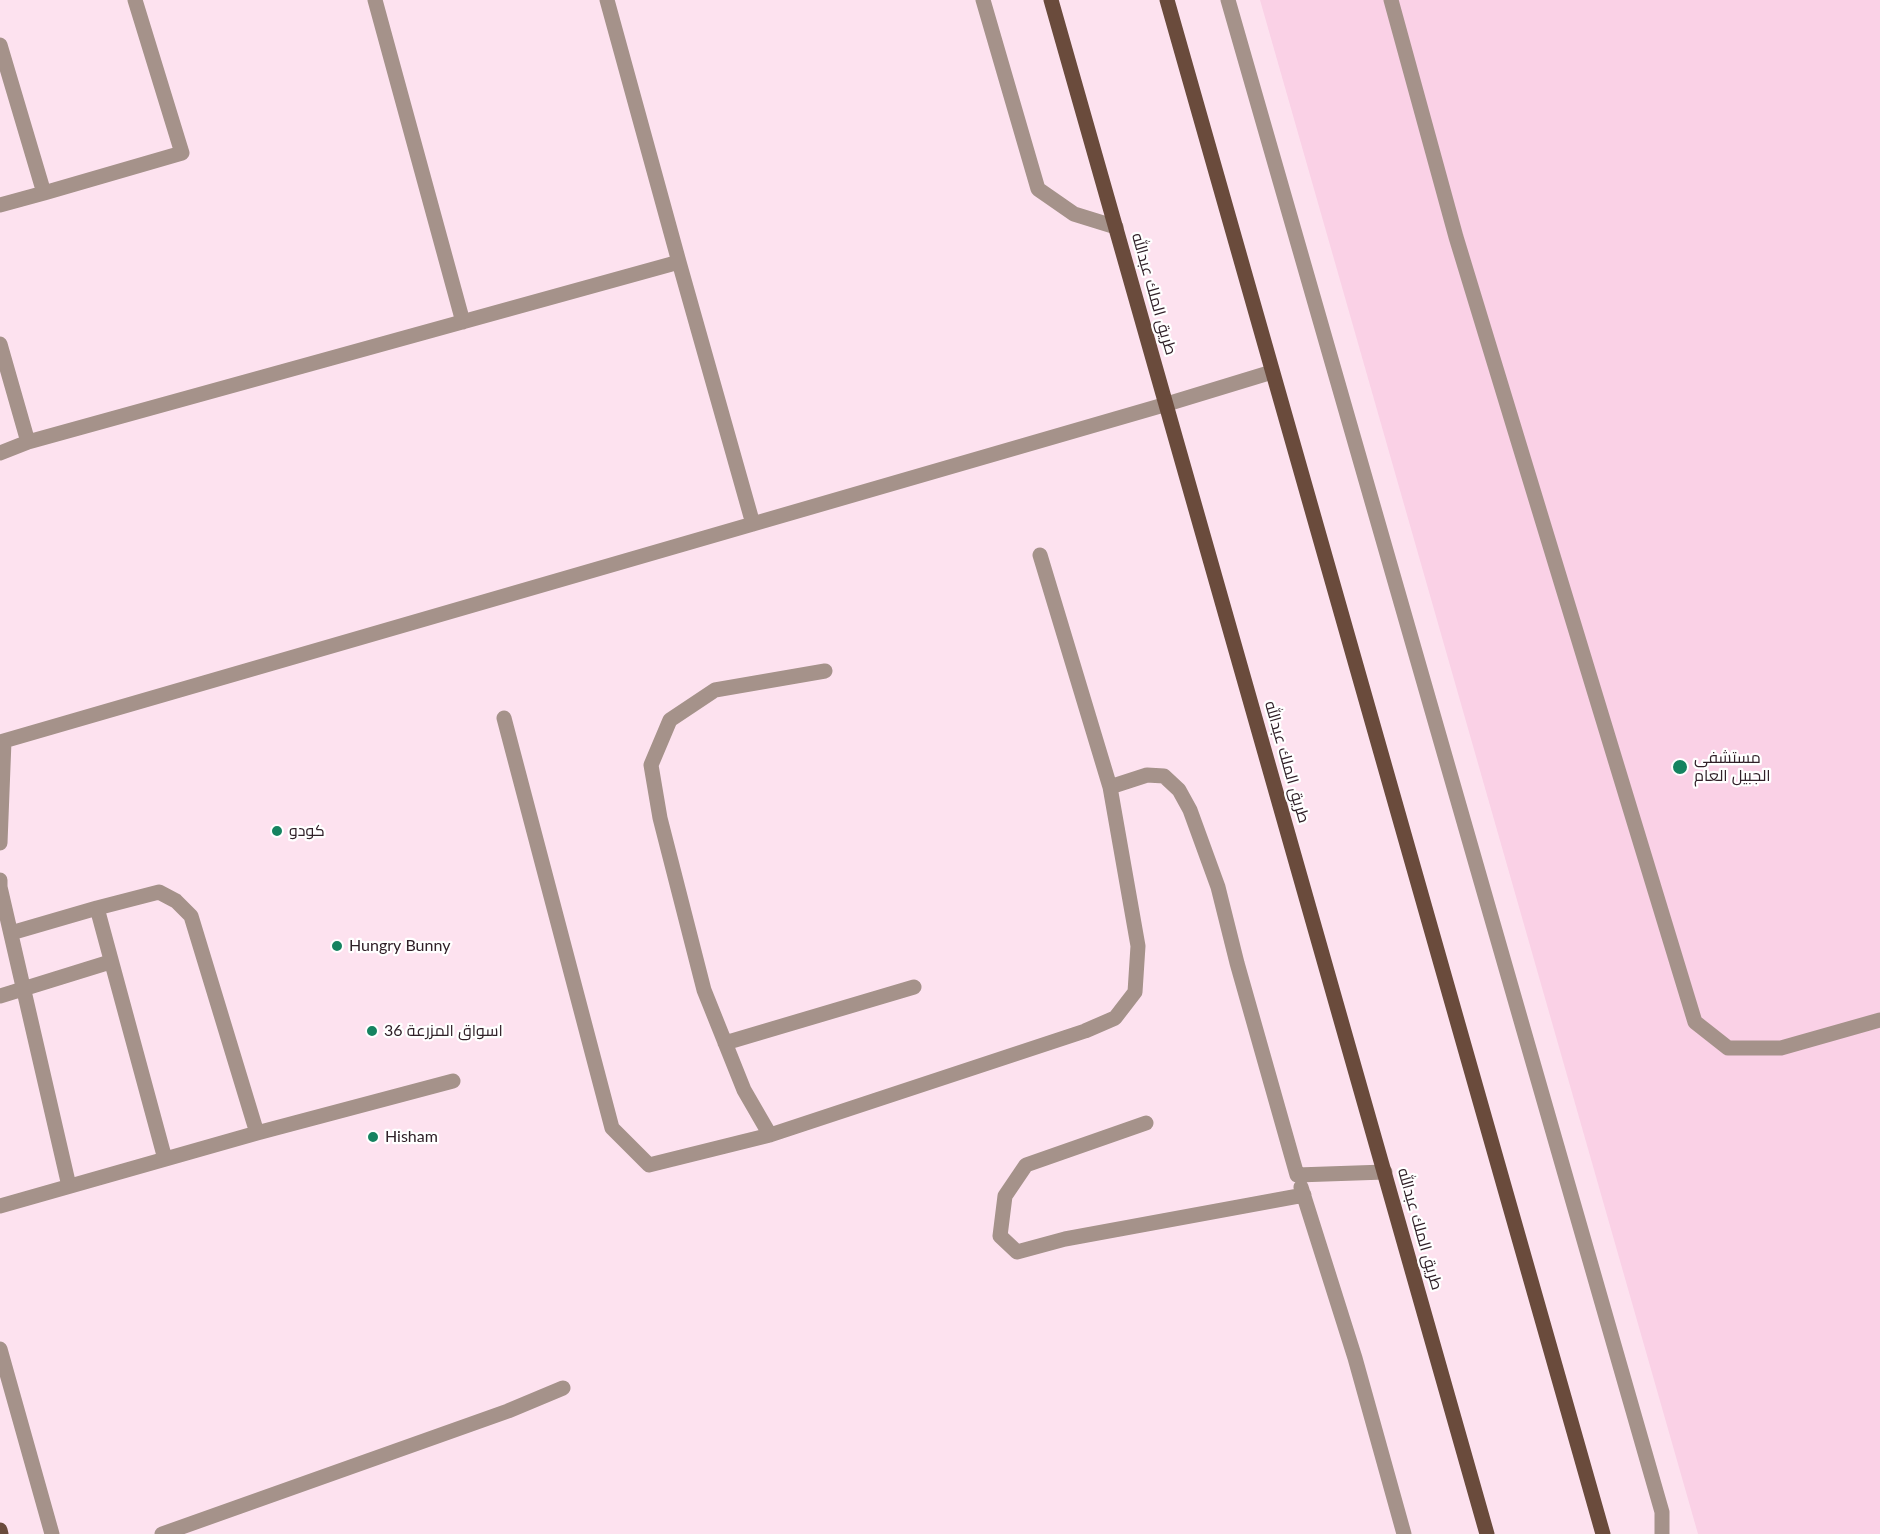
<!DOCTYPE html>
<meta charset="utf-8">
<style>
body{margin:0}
canvas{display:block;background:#fde2ef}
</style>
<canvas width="1880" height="1534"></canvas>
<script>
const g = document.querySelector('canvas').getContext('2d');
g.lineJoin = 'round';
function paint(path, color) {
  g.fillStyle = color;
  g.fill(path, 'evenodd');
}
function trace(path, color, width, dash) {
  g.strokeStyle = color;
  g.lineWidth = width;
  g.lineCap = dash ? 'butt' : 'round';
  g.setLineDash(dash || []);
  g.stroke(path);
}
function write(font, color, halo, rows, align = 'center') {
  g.font = font + ' Lato,Cairo,sans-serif';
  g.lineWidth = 4.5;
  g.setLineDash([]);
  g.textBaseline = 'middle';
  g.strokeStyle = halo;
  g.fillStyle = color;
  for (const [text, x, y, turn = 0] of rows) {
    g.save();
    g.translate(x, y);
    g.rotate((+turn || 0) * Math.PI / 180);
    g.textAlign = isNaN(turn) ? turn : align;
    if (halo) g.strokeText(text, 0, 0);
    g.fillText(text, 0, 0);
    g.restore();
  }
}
const built = new Path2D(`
 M1260 0H1880V1534H1698Z`);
const minor = new Path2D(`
 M375 0 463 322
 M607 0 679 262
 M983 0 1038 189 1074 214 1116 227
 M1228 0 1662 1512V1534
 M1391 0 1456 237 1695 1022 1728 1048H1781L1880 1020
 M0 45 44 193 0 205
 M44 193 182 153 135 0
 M0 344 28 442
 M0 453 28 442 679 262 753 524
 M1040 555 1110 787
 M504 718 612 1128 649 1165 770 1135 1085 1031 1115 1018 1135 992 1138 946 1110 787 1147 775 1164 776 1179 790 1190 810 1218 887 1237 963 1297 1175 1385 1172
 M0 742 1167 404 1272 372
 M0 843 4 741
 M0 880V887L69 1186
 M97 908 165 1159
 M11 933 97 908 159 892 176 901 191 916 257 1133
 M0 996 110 962
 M725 1043 914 987
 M1146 1123 1026 1165 1005 1196 1000 1236 1017 1252 1065 1239 1304 1195
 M770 1135 744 1090 704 990 660 818 651 765 670 720 715 690 825 671
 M1301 1187 1355 1358 1404 1534
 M0 1206 257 1133 453 1081
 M0 1349 52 1534
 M162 1534 508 1411 563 1388`);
const major = new Path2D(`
 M1051 0 1487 1534
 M1167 0 1603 1534
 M0 1530 1 1534`);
const markers = [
 [1680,767,8,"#158360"],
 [277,831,6,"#158360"],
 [337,946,6,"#158360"],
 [372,1031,6,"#158360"],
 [373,1137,6,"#158360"]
];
const streetNames = [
 ["طريق الملك عبدالله",1154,294,74],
 ["طريق الملك عبدالله",1287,762,74],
 ["طريق الملك عبدالله",1420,1229,74]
];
const poiNames = [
 ["مستشفى",1694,758],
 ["الجبيل العام",1694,776],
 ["كودو",289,831],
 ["Hungry Bunny",349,946],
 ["اسواق المزرعة 36",384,1031],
 ["Hisham",385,1137]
];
paint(built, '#fad1e6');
trace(minor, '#a5928a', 15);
trace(major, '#6a4b3c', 15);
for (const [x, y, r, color] of markers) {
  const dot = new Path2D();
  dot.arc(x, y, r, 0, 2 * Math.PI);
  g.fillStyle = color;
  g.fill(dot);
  trace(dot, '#fff', 2);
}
write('16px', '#302028', '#fff', streetNames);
write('16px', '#302028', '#fff', poiNames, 'left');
</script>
